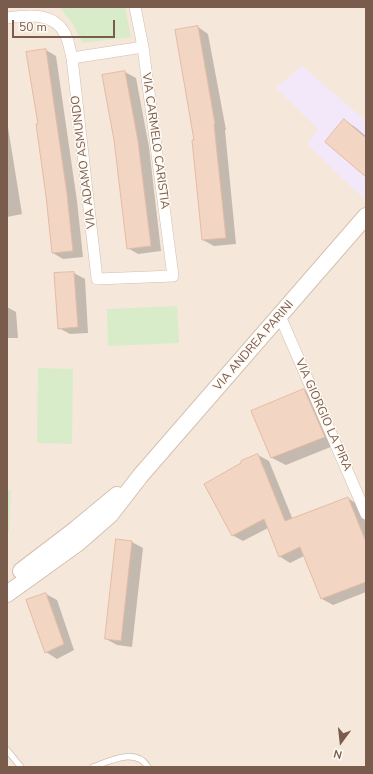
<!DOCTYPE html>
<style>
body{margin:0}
#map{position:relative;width:373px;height:774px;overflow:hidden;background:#fdf6ec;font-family:"Nunito Sans",sans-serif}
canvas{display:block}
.frame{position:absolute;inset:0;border:8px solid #7a5c4d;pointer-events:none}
.north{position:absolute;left:321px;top:722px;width:40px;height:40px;-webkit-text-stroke:3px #fffaf3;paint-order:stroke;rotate:195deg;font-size:11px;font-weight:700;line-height:16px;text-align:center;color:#7a5c4d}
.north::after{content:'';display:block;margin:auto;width:14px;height:18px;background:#7a5c4d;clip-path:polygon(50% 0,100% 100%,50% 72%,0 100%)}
.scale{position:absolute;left:12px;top:20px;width:103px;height:18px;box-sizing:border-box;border:2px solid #7a5c4d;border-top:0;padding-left:5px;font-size:12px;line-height:14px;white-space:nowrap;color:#7a5c4d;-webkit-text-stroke:3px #fffaf3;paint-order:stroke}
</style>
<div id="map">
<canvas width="373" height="774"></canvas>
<div class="frame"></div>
<div class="north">N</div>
<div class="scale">50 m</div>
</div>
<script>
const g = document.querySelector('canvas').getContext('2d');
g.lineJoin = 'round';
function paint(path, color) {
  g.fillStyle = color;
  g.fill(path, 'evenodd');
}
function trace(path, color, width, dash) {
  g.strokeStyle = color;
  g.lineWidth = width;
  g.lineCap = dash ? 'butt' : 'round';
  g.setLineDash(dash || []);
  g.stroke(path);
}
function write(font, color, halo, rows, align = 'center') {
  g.font = font + ' "Nunito Sans",sans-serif';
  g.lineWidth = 3;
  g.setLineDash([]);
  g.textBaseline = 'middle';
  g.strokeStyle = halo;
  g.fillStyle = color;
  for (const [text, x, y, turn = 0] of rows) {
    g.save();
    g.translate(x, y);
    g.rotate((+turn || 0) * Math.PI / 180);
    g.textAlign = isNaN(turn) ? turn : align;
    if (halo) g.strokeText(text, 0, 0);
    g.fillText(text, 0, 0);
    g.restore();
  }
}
const residential = new Path2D(`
 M7 7H366V767H7Z`);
const education = new Path2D(`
 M302 66 366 121V201L307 144 318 129 276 88Z`);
const green = new Path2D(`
 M59 7H125L131 37 83 43 73 24Z
 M177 306 179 343 108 346 107 309Z
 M38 368 73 369 72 444 37 443Z
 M7 490H11L9 532H7Z`);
const shadow = new Path2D(`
 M198 27 208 34 226 130H225L236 244 214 246 203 240 196 141Z
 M46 50 56 56 77 201 83 257 63 259 53 253Z
 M125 72 136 78 149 147 161 251 138 254 128 248 115 140 103 76Z
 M344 120 355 127 366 136V175Z
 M7 121 22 214 7 217Z
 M74 273 85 279 88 333 70 334 59 328 55 274Z
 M7 307 16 312 18 338H7Z
 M304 390 318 398 338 444 286 465 272 458Z
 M258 455 269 461 293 520 348 498 358 505 366 523V592L333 605 322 599 304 556 290 563 279 556 268 528 243 541 232 535 242 462Z
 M117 540 132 542 143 548 132 647 117 645 106 639Z
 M46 594 57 600 74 650 57 659 46 652Z`);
const building = new Path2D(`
 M198 26 215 124H214L226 238 202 240 192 140H194L175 30Z
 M46 49 67 194 73 251 52 253 46 196 36 124H38L26 52Z
 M125 71 138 141 151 246 127 249 114 140 102 75Z
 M344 119 366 138V177L325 142Z
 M74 272 78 327 58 329 54 273Z
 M304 389 325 437 271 458 251 411Z
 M258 454 285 521 348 497 366 542V582L321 599 300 547 279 557 264 519 232 536 204 484 241 463V461Z
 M116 539 132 541 121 641 105 639Z
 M46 593 64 644 45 653 26 600Z`);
const lane = new Path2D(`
 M7 750 21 767
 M93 767C110 761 136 747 148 767`);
const street = new Path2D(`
 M7 18C28 15 54 12 65 34 69 41 70 51 72 58L97 279 173 276 143 47 135 7
 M72 58 143 47
 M280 316 366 514`);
const secondary = new Path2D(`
 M21 571 76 529 117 495
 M7 594 78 543 110 515 141 475 366 216`);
const streetNames = [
 ["VIA CARMELO CARISTIA",155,141,82],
 ["VIA ADAMO ASMUNDO",84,162,-97],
 ["VIA ANDREA PARINI",254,346,-49],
 ["VIA GIORGIO LA PIRA",323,415,66]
];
paint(residential, '#f5e8da');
paint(education, '#f3e8fa');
paint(green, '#d8ecc9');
paint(shadow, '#0003');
paint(building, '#f3d5c3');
trace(building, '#e6bba3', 1);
trace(lane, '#d1beb0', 7);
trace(street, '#d1beb0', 12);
trace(secondary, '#d6c0b0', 18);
trace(lane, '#fff', 5.5);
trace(street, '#fff', 11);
trace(secondary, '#fff', 16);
write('12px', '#7a5c4d', '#fffaf3', streetNames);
</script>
